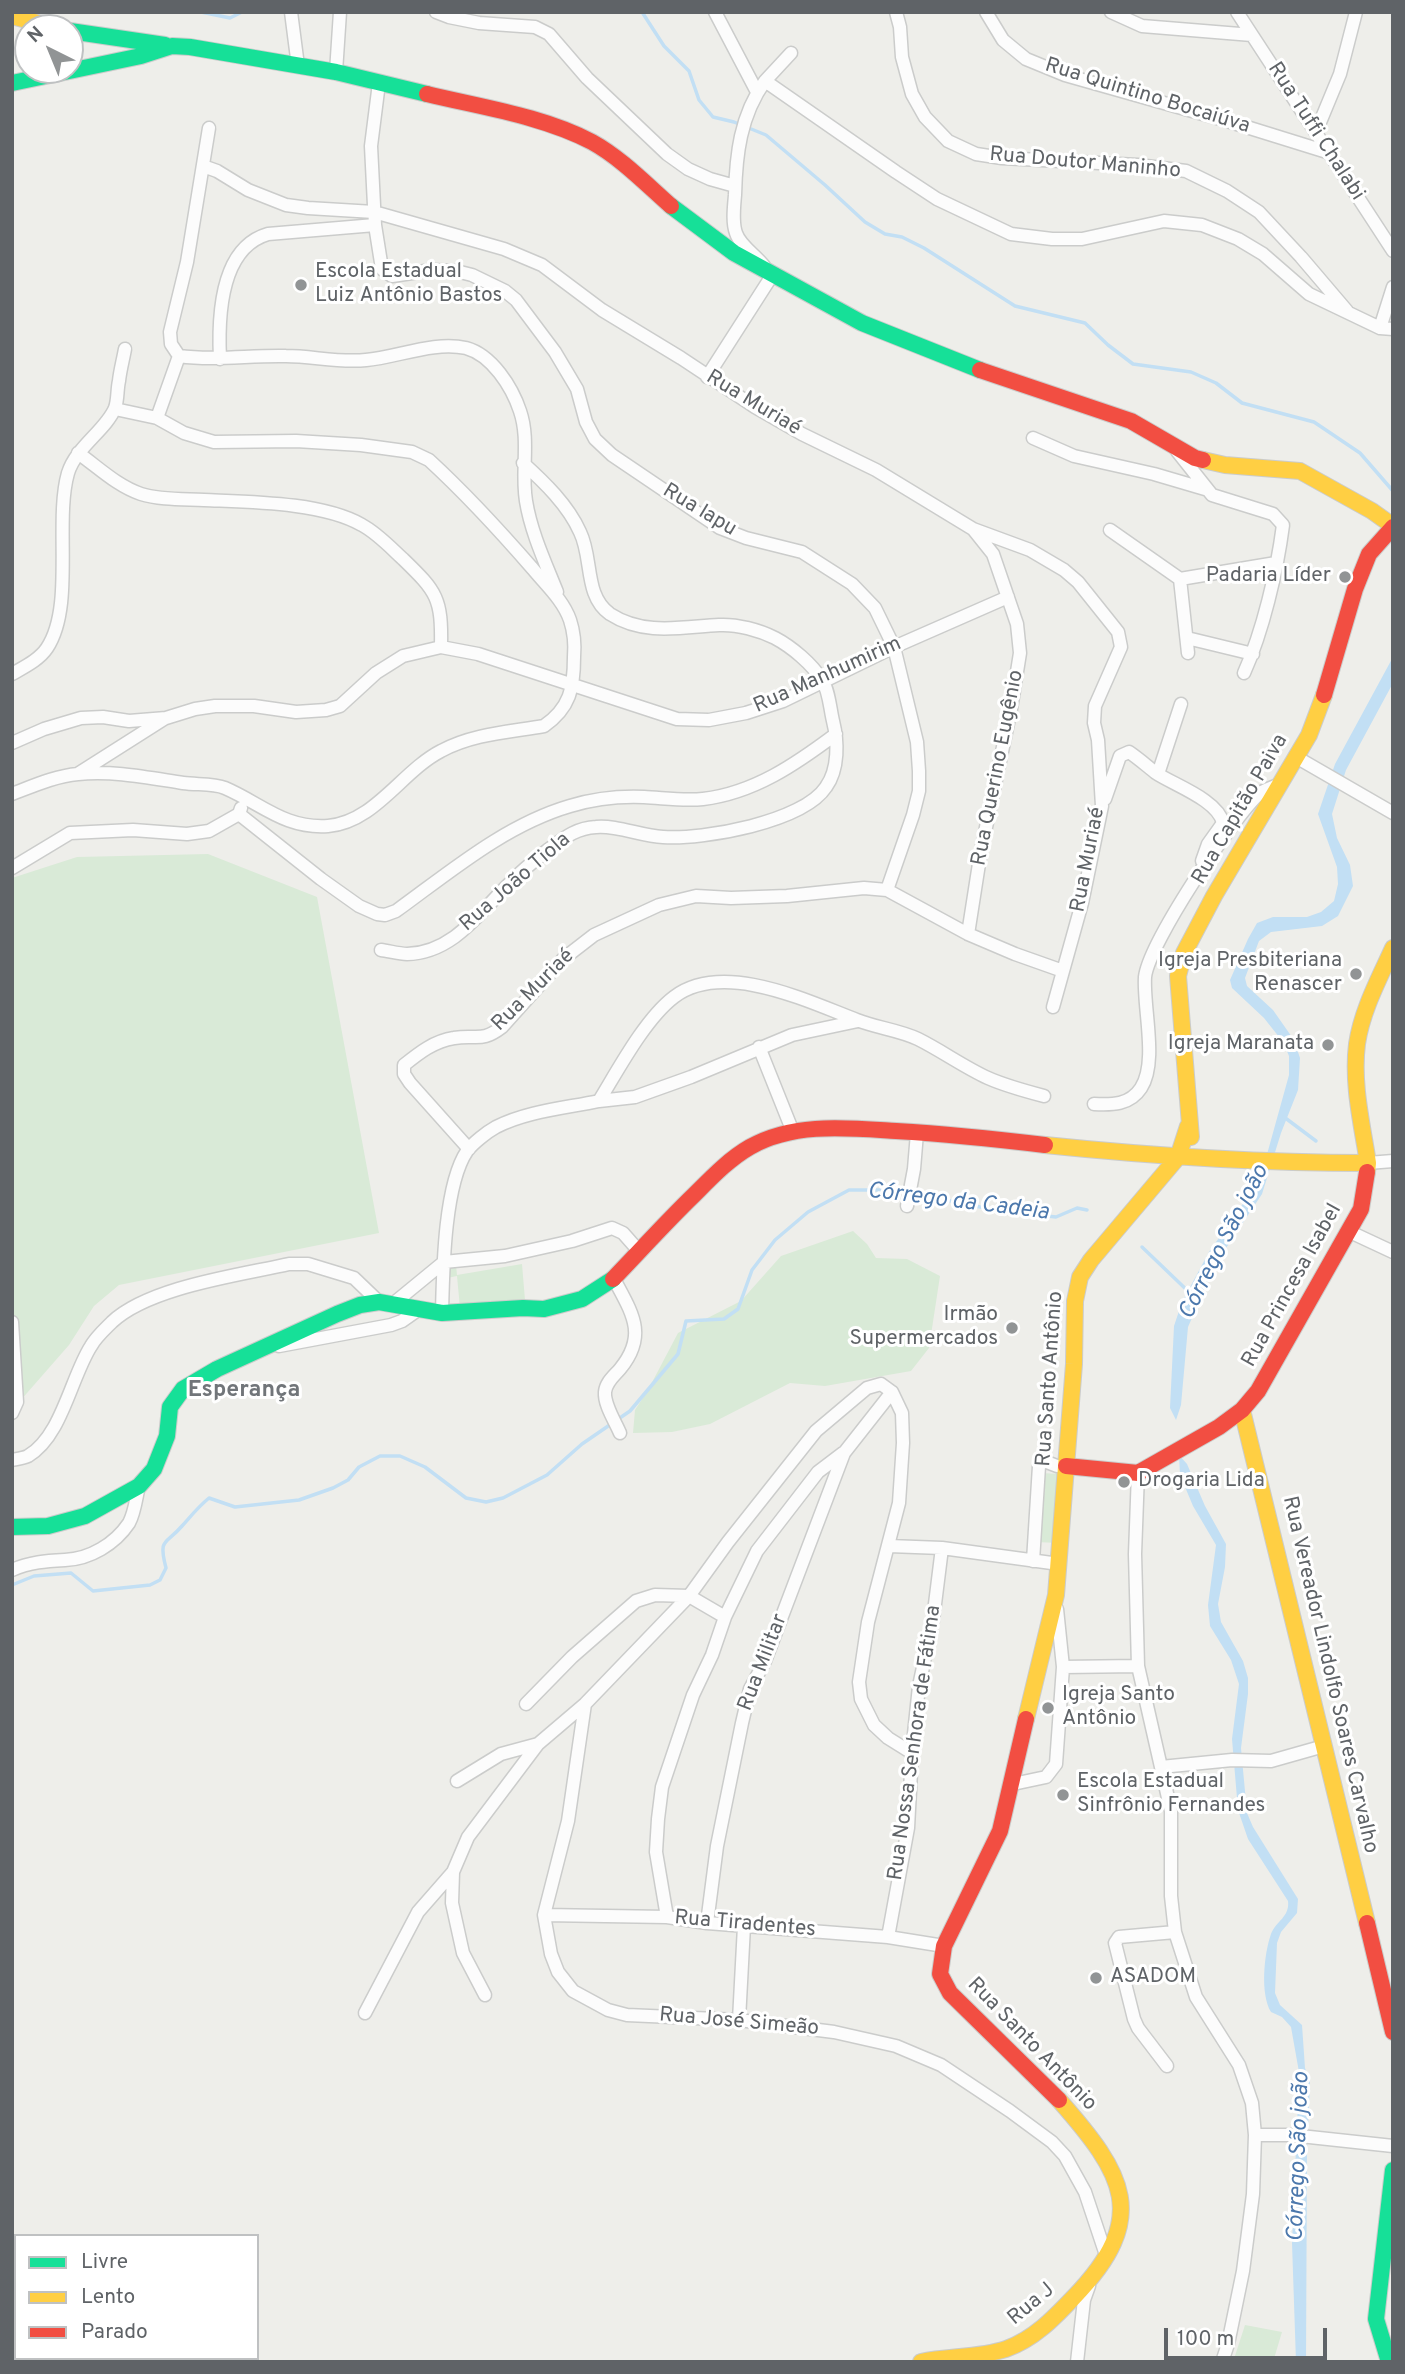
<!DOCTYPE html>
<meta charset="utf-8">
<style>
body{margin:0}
#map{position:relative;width:1405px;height:2374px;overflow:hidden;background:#eeeeea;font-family:Overpass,sans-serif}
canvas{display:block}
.frame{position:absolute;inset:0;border:14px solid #5f6367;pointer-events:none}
.legend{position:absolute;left:14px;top:2234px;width:245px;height:126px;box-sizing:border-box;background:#fff;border:2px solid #bfc1c2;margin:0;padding:9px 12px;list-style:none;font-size:21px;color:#5f6367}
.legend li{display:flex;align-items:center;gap:14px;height:35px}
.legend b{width:35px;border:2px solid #bfc1c2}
.north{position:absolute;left:14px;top:14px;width:70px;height:70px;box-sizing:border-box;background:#fff;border:2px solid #bfc1c2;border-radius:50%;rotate:317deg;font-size:19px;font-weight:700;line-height:28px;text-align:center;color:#5f6367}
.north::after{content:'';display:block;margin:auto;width:24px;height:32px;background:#919495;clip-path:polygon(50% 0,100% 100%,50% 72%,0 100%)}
.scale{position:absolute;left:1164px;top:2328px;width:163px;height:32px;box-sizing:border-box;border:4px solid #5f6367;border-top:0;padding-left:9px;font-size:21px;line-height:24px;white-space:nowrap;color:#5f6367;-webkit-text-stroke:5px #fff;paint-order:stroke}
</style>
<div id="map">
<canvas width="1405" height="2374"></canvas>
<div class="frame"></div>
<ul class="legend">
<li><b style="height:9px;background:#16e098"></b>Livre</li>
<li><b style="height:9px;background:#ffcf43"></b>Lento</li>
<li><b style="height:9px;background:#f24e42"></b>Parado</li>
</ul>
<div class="north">N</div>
<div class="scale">100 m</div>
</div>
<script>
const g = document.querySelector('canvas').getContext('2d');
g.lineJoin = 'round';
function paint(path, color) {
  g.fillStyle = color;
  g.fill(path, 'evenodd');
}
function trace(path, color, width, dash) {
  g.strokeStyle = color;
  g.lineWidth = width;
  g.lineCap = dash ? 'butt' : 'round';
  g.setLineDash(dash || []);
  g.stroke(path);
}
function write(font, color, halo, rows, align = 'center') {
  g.font = font + ' Overpass,sans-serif';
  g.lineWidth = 6;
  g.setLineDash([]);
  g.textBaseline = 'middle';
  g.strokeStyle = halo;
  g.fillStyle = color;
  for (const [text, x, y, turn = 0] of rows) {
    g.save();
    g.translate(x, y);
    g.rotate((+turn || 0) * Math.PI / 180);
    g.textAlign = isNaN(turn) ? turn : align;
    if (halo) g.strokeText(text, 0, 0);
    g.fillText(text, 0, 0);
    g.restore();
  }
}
const green = new Path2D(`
 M208 854 317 897 379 1233 119 1285 94 1306 69 1345 20 1401 17 1342 12 1314V878L77 857Z
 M853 1231 867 1244 876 1258 907 1259 940 1276 929 1348 911 1371 825 1386 790 1383 710 1424 672 1432 633 1433 635 1410 648 1390 678 1333 741 1301 781 1256Z
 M522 1264 525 1300 460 1308 457 1276 447 1278 446 1267 456 1265 457 1275Z
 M1040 1473 1061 1474 1057 1543 1037 1542Z
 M1245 2325 1282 2332 1273 2362H1233Z`);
const water = new Path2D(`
 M1393 657V683L1346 770 1332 814 1337 838 1350 865 1353 886 1338 916 1322 926 1271 932 1259 941 1245 978 1247 986 1273 1010 1294 1040 1300 1058 1298 1090 1281 1133 1262 1194 1216 1263 1188 1327 1181 1405 1176 1420 1170 1408 1174 1326 1182 1302 1209 1252 1247 1198 1258 1178 1266 1158 1289 1075V1056L1283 1042 1264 1018 1232 988 1230 980 1248 939 1257 923 1273 917H1307L1321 912 1334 901 1338 884 1337 867 1318 814 1335 764Z
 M1179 1455 1187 1464 1205 1506 1226 1544 1225 1567 1218 1604 1221 1622 1243 1661 1248 1678V1694L1241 1748 1247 1813 1253 1827 1298 1899 1297 1913 1281 1932 1277 1943 1275 1993 1280 2005 1302 2025 1305 2068 1310 2082 1307 2151 1306 2362H1296L1292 2243 1298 2102 1302 2089 1291 2027 1282 2017 1271 2012C1260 1994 1264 1954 1271 1934 1276 1921 1290 1917 1288 1901L1248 1839 1238 1810 1232 1739 1239 1684 1231 1660 1210 1626 1208 1605 1216 1545 1193 1506 1180 1475Z`);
const stream = new Path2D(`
 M105 12H165
 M201 12 230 18 242 12
 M642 12 664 46 689 71 699 100 713 117 734 122 766 135 825 185 865 222 885 234 902 237 924 248 1015 306 1085 323 1108 345 1133 364 1191 372 1216 383 1242 403 1314 422 1360 453 1393 491
 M1284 1117 1316 1141
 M1142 1247 1191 1294
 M12 1585 34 1576 71 1573 93 1591 150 1585 160 1580 166 1568C158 1537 166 1545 182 1526 191 1516 198 1507 209 1498L235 1507 299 1500 333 1488 348 1480 359 1467 380 1456H400L425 1467 466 1498 486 1502 503 1498 547 1475 582 1444 630 1411 678 1354 686 1321 724 1319 738 1309 752 1270 775 1240 808 1212 849 1190H896L1000 1211 1056 1217 1077 1208 1087 1210`);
const street = new Path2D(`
 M291 12 298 66
 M436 12 449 17 479 23 535 27 549 34 587 78 667 154 688 169 710 179 735 186
 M715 12 757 92
 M896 12 900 27 902 57 912 94 925 117 948 141 976 154 1002 158 1138 165 1186 171 1227 191 1259 212 1301 257 1347 311
 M986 12 1003 40 1026 59 1065 75 1224 120 1327 152
 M1111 12 1142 26 1252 35
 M1237 12 1393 251
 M336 72 340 12
 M765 81 791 53
 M379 83 371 146 375 225 382 269 392 276 432 270 456 271 472 275 505 291 516 300 555 352 577 389 586 422 595 439 612 455 720 528 746 538 802 552 852 584 875 608 894 647 917 742 919 771V791L913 815 887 890
 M1316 132 1340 74 1356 12
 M203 166 217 171 248 190 286 205 308 208 374 212 504 249 542 265 602 310 681 358 755 407 802 434 876 470 973 529 1030 550 1064 570 1078 582 1118 632 1121 647 1095 706 1094 723 1098 740 1102 806 1082 903 1053 1007
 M764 266C756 255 740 246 736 233 732 222 734 207 735 195 736 155 740 116 765 81L896 172 937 199 1011 234 1052 239H1082L1164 221 1202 225 1238 239 1263 254 1309 294 1380 328 1393 329
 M1380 328 1393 287
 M179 356 171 344 170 332 187 262 209 128
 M220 359C218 318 220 248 268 234L375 225
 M707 377 773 274
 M157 418 179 356C215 361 250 355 286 356 312 356 339 363 366 360 398 357 434 341 466 348 492 355 512 387 520 411 530 440 521 471 526 501 531 532 545 562 557 592
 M1033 438 1074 456 1154 474 1205 489
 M1177 451 1212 495 1273 514 1283 525C1277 571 1263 631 1244 673
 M78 453C98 467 117 486 141 494 160 500 184 499 204 500 249 502 322 502 362 525 377 533 390 547 403 559 437 592 442 598 441 647
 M1110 530 1180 579 1276 563
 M1180 579 1188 653
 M1187 638 1253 654
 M12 674C24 667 39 660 47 648 75 606 54 522 68 473 76 447 106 430 115 408 118 400 117 389 119 381 120 371 123 360 125 349
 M12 743 44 729 81 718 103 717 129 721 166 718 195 709 215 706H254L296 712 326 710 340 706 376 673 403 656 441 647 478 654 677 719 709 720 746 713 783 701 894 647 1008 597
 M1296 757 1393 813
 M79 773 164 719
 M1158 774 1181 704
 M12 794C33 786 55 776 78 774 112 770 150 778 183 783 197 785 213 783 225 788 262 804 285 829 328 826 375 822 402 771 441 751 472 734 509 732 544 726 570 708 574 688 574 657 575 645 574 632 570 620 563 600 546 585 533 569 500 531 466 494 429 460L412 452 361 445 296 441 214 442 184 433 157 418 115 409
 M1105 799 1120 756 1129 752C1138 758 1147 766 1156 773 1174 785 1218 800 1223 823L1208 844 1202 861
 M239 814 321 879 359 906 377 914 385 915 396 911C450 872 505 825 570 806 593 799 620 796 644 797 664 798 683 801 703 799 754 793 796 764 836 734
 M12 868 70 833 133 830 187 834 209 831 239 814 241 808
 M968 934 981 851 1011 709 1020 653 1017 624 993 554 973 529
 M381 950C389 951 399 954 407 954 453 953 480 912 509 884 521 871 535 860 549 849 564 838 576 828 596 827 617 825 641 836 663 837 703 840 803 822 826 787 839 769 838 741 833 721 830 709 829 690 822 680 812 664 792 647 775 638 759 630 737 624 719 625 682 627 644 636 610 614 584 596 593 558 580 532 568 505 544 482 523 463
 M759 1047 793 1132
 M599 1101 635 1097 691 1077 792 1035 858 1021
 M1094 1104C1112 1105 1130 1105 1141 1088 1158 1062 1143 1008 1145 977 1149 943 1233 817 1260 793 1266 789 1273 787 1280 784
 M469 1149 410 1083 404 1074V1065C419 1053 434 1041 454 1038 477 1034 481 1043 502 1027L563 959 594 935 659 905 696 896 731 898 787 896 864 888 887 890 968 934 1015 954 1063 971
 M1368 1163 1393 1161
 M907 1206 914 1169 917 1133
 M1348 1231 1393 1252
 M614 1279C632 1313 648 1335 620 1369 614 1376 606 1382 605 1392 604 1405 615 1421 620 1433
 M394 1303 444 1262 505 1256 572 1241 612 1228 623 1233 638 1250
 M442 1313C443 1272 444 1185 467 1151 473 1143 487 1132 496 1127 527 1111 566 1108 599 1101 618 1070 645 1019 674 997 723 960 807 1001 857 1020 877 1028 899 1030 918 1039 942 1051 964 1067 988 1078 1006 1086 1025 1091 1044 1096
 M12 1322 17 1402 12 1413
 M279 1346 391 1325 402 1321 419 1309
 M12 1460C17 1459 24 1458 28 1456 62 1436 71 1377 91 1346 96 1337 105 1329 112 1322 149 1287 240 1275 289 1264H308L354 1278 379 1302
 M1138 1473 1135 1554 1138 1666 1171 1811V1896L1175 1932 1196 1997 1239 2065 1252 2103 1255 2135 1253 2194 1243 2271 1228 2344 1222 2362
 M889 1546 942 1548 1059 1564
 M1033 1561 1039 1466 1044 1461 1057 1466H1066
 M12 1570C30 1562 46 1561 65 1560 90 1559 115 1544 129 1523 135 1512 136 1498 139 1486
 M1063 1667 1138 1666
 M526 1704 572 1657 636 1601 655 1595 689 1596 725 1617
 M585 1704 568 1821 544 1915 551 1954 558 1972 573 1991 608 2010 627 2015 739 2020 834 2032 896 2046 941 2065 1010 2111 1052 2142 1065 2156 1085 2192 1106 2255
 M1161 1767 1232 1760 1271 1761 1324 1746
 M457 1781 501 1754 538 1744
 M1013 1784 1046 1777 1056 1764 1063 1667 1057 1609
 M544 1915 667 1917 707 1923 888 1937 944 1946
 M667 1917 656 1852 658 1819 662 1787 693 1695 712 1655 725 1617 757 1551 818 1472 843 1453
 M707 1923 717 1846 742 1723 750 1689 765 1661 844 1453 892 1392 902 1413 903 1443 899 1503 868 1622 859 1682 861 1699 874 1725 888 1738 912 1753
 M888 1937 908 1828 912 1753 919 1686 933 1620 942 1548
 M485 1995 463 1953 452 1903 453 1872 468 1837 538 1744 585 1704 689 1596 728 1542 816 1431 867 1388 881 1384 892 1392
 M365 2013 418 1912 453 1872
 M739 2020 744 1926
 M1167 2066 1138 2028 1134 2019 1115 1943 1119 1937 1175 1932
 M1255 2135H1291L1393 2146
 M1077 2362 1084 2300 1089 2286`);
const fast = new Path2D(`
 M70 31 165 45
 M12 83 141 56 172 46 190 47 336 72 427 94
 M671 206 734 253 862 323 980 370
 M12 1527 48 1526 85 1516 139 1486 154 1469 167 1436 170 1407 183 1389 217 1369 337 1314 360 1305 379 1302 442 1313 523 1308 544 1309 582 1299 613 1279
 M1389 2362 1376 2319 1393 2170`);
const slow = new Path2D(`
 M12 16 56 28
 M1203 460 1225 465 1300 471 1372 511 1393 526
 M1191 1137 1178 976 1184 953 1214 896 1309 735 1324 695
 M1045 1145C1152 1156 1260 1163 1368 1163
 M1367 1172 1368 1163C1362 1124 1352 1084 1357 1044 1362 1010 1379 979 1393 948
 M1242 1410 1367 1923
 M1026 1719 1056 1595 1074 1364 1075 1301 1080 1277 1091 1260 1178 1157 1188 1126
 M921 2362C949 2356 979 2358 1006 2349 1034 2339 1054 2318 1074 2297 1151 2217 1124 2174 1059 2100`);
const jam = new Path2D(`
 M427 94C480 107 543 116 592 142 621 158 646 184 671 206
 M980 370 1131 421 1195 458 1203 460
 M1324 695 1355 589 1369 554 1393 527
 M613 1279C640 1251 666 1222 694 1195 711 1178 729 1159 750 1147 794 1122 848 1128 896 1131 946 1134 995 1139 1045 1145
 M1066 1466 1138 1473 1219 1427 1242 1410 1258 1391 1361 1209 1367 1172
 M1026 1719 1000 1831 944 1946 940 1974 950 1993 1059 2100
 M1367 1923 1393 2032`);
const markers = [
 [301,285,7,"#919495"],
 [1345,577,7,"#919495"],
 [1356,974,7,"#919495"],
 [1328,1045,7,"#919495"],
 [1012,1328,7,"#919495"],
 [1124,1482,7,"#919495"],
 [1048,1708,7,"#919495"],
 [1063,1795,7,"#919495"],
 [1096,1978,7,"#919495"]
];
const streetNames = [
 ["Rua Quintino Bocaiúva",1147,97,17],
 ["Rua Tuffi Chalabi",1315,132,57],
 ["Rua Doutor Maninho",1085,164,5],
 ["Rua Muriaé",753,404,31],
 ["Rua Iapu",699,511,31],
 ["Rua Manhumirim",828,676,-24],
 ["Rua Querino Eugênio",999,768,-79],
 ["Rua Capitão Paiva",1241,810,-60],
 ["Rua Muriaé",1089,860,-79],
 ["Rua João Tiola",516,883,-41],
 ["Rua Muriaé",534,991,-45],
 ["Rua Princesa Isabel",1293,1286,-61],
 ["Rua Santo Antônio",1051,1379,-86],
 ["Rua Militar",764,1663,-69],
 ["Rua Vereador Lindolfo Soares Carvalho",1329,1675,77],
 ["Rua Nossa Senhora de Fátima",916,1743,-82],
 ["Rua Tiradentes",745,1925,5],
 ["Rua José Simeão",739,2023,5],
 ["Rua Santo Antônio",1031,2045,46],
 ["Rua J",1032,2305,-40]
];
const poiNames = [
 ["Escola Estadual",315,273],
 ["Luiz Antônio Bastos",315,297],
 ["Padaria Líder",1331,577,"right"],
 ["Igreja Presbiteriana",1342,962,"right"],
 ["Renascer",1342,986,"right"],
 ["Igreja Maranata",1314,1045,"right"],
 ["Irmão",998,1316,"right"],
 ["Supermercados",998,1340,"right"],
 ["Drogaria Lida",1138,1482],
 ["Igreja Santo",1062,1696],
 ["Antônio",1062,1720],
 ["Escola Estadual",1077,1783],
 ["Sinfrônio Fernandes",1077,1807],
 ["ASADOM",1110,1978]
];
const waterNames = [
 ["Córrego da Cadeia",958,1203,7],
 ["Córrego São joão",1225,1243,-63],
 ["Córrego São joão",1300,2157,-88]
];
const neighbourhoodNames = [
 ["Esperança",244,1391]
];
paint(green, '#d9ead7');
paint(water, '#c2dff4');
trace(stream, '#c2dff4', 3.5);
trace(street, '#cbcccb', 15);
trace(fast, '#cbcccb', 18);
trace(slow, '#cbcccb', 18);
trace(jam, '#cbcccb', 18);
trace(street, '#fcfcfc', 12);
trace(fast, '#16e098', 16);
trace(slow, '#ffcf43', 16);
trace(jam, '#f24e42', 16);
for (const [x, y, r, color] of markers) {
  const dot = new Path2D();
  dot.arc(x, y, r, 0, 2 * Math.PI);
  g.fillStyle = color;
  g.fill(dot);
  trace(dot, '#fff', 2.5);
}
write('21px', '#5f6367', '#fff', streetNames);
write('21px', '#5f6367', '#fff', poiNames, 'left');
write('italic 23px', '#4c78ac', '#fff', waterNames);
write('bold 23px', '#717579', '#fff', neighbourhoodNames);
</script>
